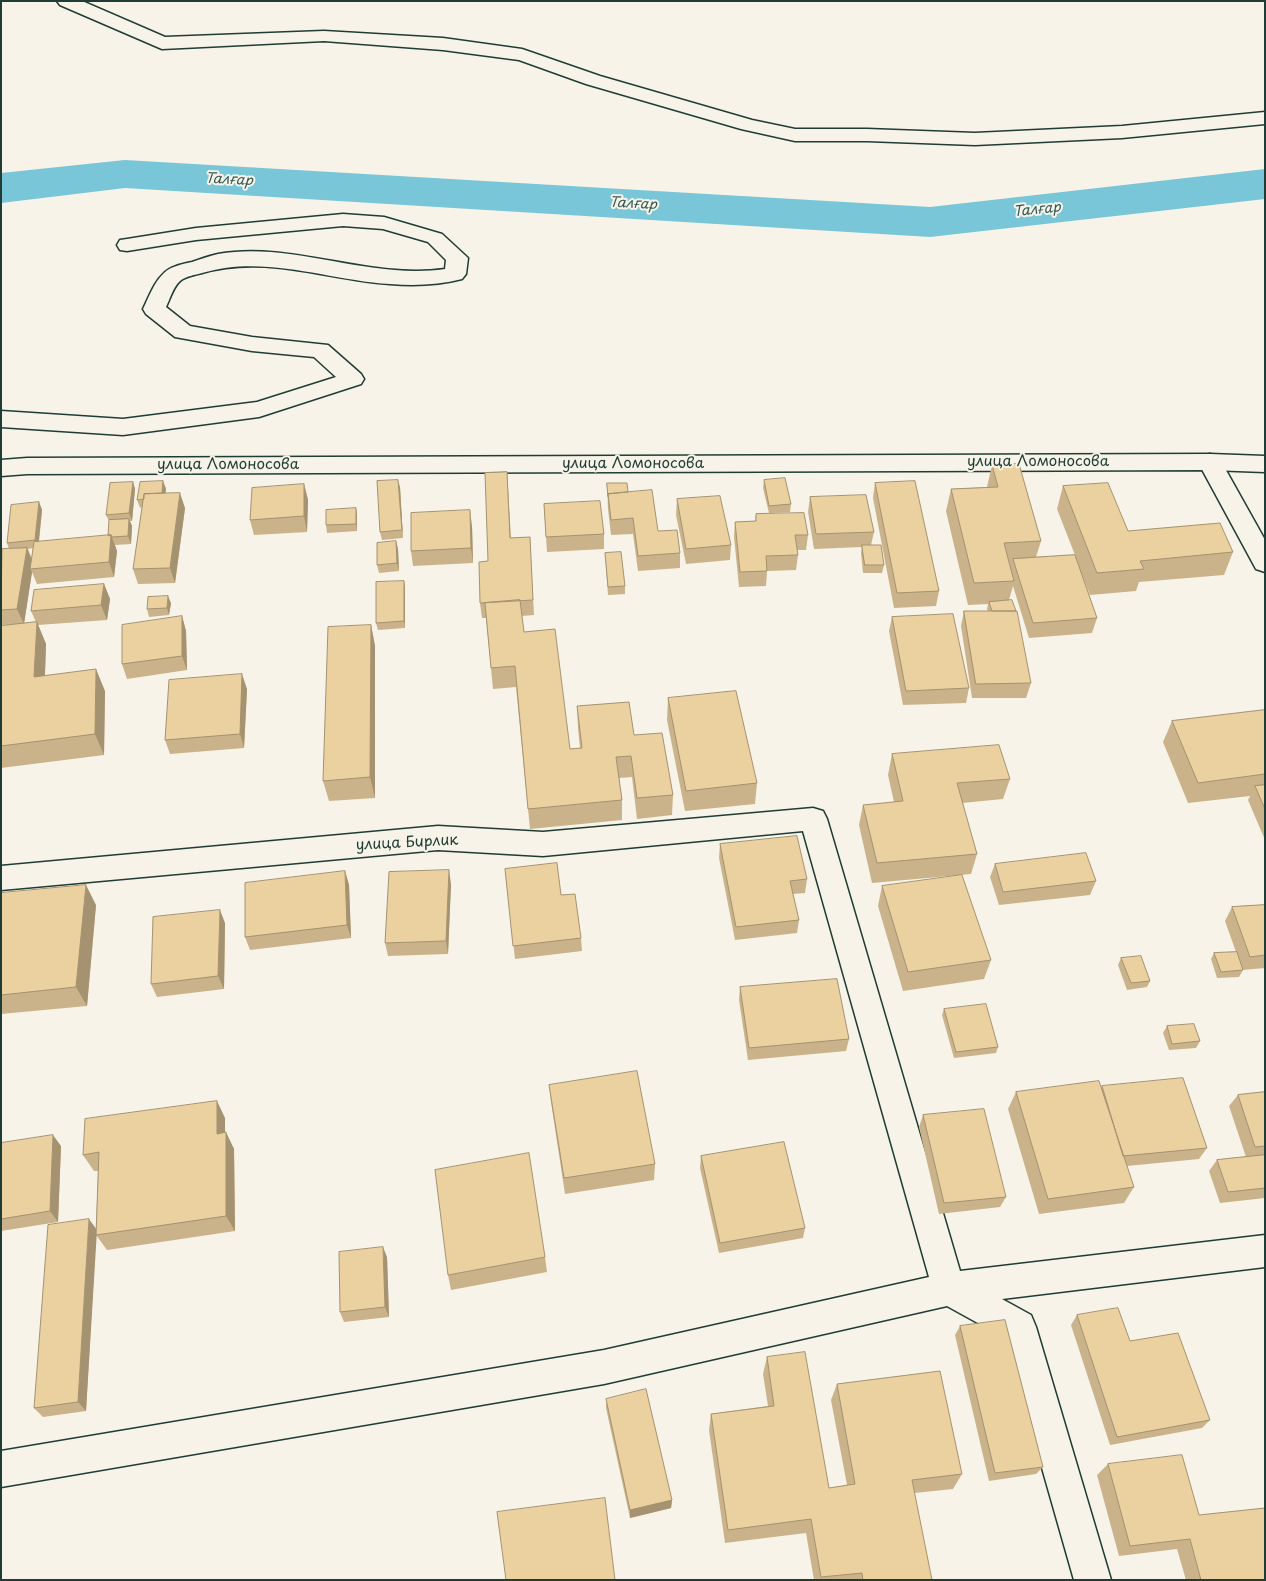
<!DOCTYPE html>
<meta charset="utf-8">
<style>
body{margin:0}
#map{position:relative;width:1266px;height:1581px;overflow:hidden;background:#f7f3e8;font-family:"Playpen Sans",sans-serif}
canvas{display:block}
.frame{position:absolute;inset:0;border:2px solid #1f3d34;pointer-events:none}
</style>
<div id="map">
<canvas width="1266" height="1581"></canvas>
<div class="frame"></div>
</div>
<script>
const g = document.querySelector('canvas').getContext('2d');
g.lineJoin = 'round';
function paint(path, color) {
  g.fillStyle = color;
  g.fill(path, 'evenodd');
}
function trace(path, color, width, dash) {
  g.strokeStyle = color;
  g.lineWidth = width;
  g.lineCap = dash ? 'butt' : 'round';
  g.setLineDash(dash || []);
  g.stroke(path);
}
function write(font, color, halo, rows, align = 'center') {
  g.font = font + ' "Playpen Sans",sans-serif';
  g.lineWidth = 4;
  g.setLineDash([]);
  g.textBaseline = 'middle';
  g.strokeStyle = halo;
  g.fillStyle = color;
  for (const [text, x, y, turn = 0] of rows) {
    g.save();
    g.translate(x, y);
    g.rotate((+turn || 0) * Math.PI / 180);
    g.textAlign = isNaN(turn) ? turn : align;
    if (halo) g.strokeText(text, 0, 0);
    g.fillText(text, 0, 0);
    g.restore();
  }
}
const river = new Path2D(`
 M125 160 930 207 1265 169V199L930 237 125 188 1 203V173Z`);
const minor = new Path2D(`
 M57 1H82L165 37 324 31 443 38 522 49 600 76 752 120 795 129H867L975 133 1122 126 1265 112V124L1122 138 975 145 867 141H795L741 129 586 84 519 60 443 50 324 41 162 49 60 5Z
 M343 214 384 217 442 234 468 258 466 274 462 279C439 285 415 286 390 284 327 280 265 254 202 273 195 275 186 276 180 281 173 287 170 299 166 307L190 326 252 337 328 345 361 374 364 379 361 384 259 417 123 435 1 427V411L123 419 257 402 336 377 314 357 252 351 175 337 146 314 143 309C149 297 154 282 164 273 171 266 183 264 192 262 201 259 209 256 218 254 293 241 368 280 445 269L446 260 428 242 383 229 343 226 196 240 127 251 120 250 117 245 120 240 127 239 196 228Z
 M1210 454 1218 456 1265 540V572L1256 569 1198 462 1202 456Z
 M813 808 823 811 827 819 960 1271 1265 1235V1267L1002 1299 1031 1315 1036 1327 1111 1580H1074L1005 1338 947 1306 604 1384 1 1487V1451L604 1350 929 1277 803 831 543 856 438 850 1 890V866L438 826 543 832Z`);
const major = new Path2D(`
 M1210 454 1265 456V472L1210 470 27 474 1 476V460L27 458Z`);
const wall = new Path2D(`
 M992 465 1041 541 1036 557 1075 555 1057 509 1063 486 1128 531 1233 552 1224 575 1139 582 1136 591 1090 595 1082 574 1097 618 1092 633 1029 638 1013 586 1009 600 1031 683 1026 698H972L961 626 964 611H988L987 609 988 604 968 605 946 511 951 489 987 487Z
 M507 472 511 538 530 537 534 615 522 616 524 632 570 749 580 748 578 728 577 706 634 735 673 795 672 815 637 819 632 777 619 778 622 800V820L530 829 516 687 493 689 486 618H482L480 603Z
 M764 480 791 504 790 512 769 513 763 488Z
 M163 481 166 489 165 493 185 508 175 583 138 584 133 569 142 507 140 508 137 500Z
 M133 482 135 489 132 521H130L132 526 131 544 115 545 117 551 114 577 37 584 32 572 24 623 36 622 31 611 104 584 110 599 107 620 38 625 46 644 45 676 105 691 104 755 1 768V626L20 624 1 625V553L9 549 7 543 39 502 42 510 39 542 108 536 109 521 106 515ZM33 548 32 559 28 549Z
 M607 483 628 492 658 531 680 553V568L638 571 633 534 611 535 608 509Z
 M875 483 939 591 936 606 894 608 873 498Z
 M304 484 308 500 307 532 254 535 250 520Z
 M400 487 403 538 382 540 380 532Z
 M810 497 874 532 871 545 884 565 882 573H863L861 553 862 547 814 549 808 512Z
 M677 499 731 545 730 560 686 564 676 515Z
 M544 504 604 534V549L547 552Z
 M356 508 357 516V531L327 533 326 525Z
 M756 514 808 535 806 550H797L798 555 796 570 767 571 766 586 739 587 734 537 735 522 755 521Z
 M472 526 473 563 413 566 411 551Z
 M396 541 398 549 399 571 379 573 377 565Z
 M605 553 625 586V594L608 595Z
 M404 581 405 588V628L378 630 376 623Z
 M171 603 169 615 149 617 147 609Z
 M182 616 186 631 187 670 127 679 122 664Z
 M892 617 969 688 966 703 903 705 889 631Z
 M371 625 375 646V798L329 801 323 781Z
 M247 689 244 748 170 754 165 740Z
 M668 698 757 783 755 804 685 811 667 720Z
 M1265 710V840L1248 800 1250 796 1188 803 1163 742 1172 721Z
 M892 754 1010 779 1003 799 962 803 977 854 971 874 872 883 859 825 863 805 894 802 888 775Z
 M720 844 807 879 805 893 793 894 799 920 797 933 735 940 719 858Z
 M995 864 1096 881 1090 895 999 905 990 877Z
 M505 869 561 895 581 938 582 951 515 959Z
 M345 871 349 885 351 938 250 950 245 937Z
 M451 884 448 954 388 956 385 943Z
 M882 886 991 960 984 979 903 991 878 906Z
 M1 893 96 905 87 1006 1 1014Z
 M1265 905V968L1242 970H1243L1239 977 1217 978 1211 959 1214 953 1236 952 1225 921 1232 907Z
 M225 923 224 989 157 997 151 984Z
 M1121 958 1150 981 1147 987 1127 990 1118 965Z
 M740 987 849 1039 846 1051 748 1060 739 1000Z
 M944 1009 998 1047 996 1053 954 1058 942 1015Z
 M1167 1026 1200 1041 1196 1048 1169 1050 1163 1033Z
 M549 1085 655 1164 654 1180 565 1194 551 1102Z
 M1102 1086 1207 1148 1199 1159 1127 1166 1134 1187 1124 1203 1039 1214 1008 1109 1016 1092 1101 1089Z
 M1265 1092V1198L1220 1203 1209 1171 1217 1160 1246 1157 1229 1106 1238 1095Z
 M923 1115 1006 1197 1000 1207 939 1214 919 1127Z
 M225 1118V1132L234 1149 235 1231 107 1250 96 1235 86 1411 43 1417 34 1408 96 1230 98 1171H94L83 1155Z
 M1 1143 61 1146 58 1222 1 1231Z
 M701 1156 805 1228 803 1238 719 1253 700 1168Z
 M387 1257 389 1317 344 1322 340 1312Z
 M545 1257 547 1272 451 1290 448 1275Z
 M1077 1315 1130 1341 1210 1420 1202 1428 1110 1445 1071 1325Z
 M960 1326 1043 1467 1036 1474 989 1481 955 1335Z
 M767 1357 829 1488 847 1485 831 1400 837 1384 962 1474 953 1489 914 1493 932 1580H814L806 1533 725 1543 709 1430 711 1414 768 1406 763 1374Z
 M606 1399 672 1500 671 1508 630 1518 606 1408Z
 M1108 1464 1199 1515 1265 1580H1186L1177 1549 1119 1556 1097 1475Z`);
const shadedWall = new Path2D(`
 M507 472 508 488 511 554 510 538Z
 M398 480 400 487 403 538 402 530Z
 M163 481 166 489 164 506 161 498Z
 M133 482 135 489 132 521 129 513Z
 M304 484 308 500 307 532 304 516Z
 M180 493 185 508 175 583 170 568Z
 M39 502 42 510 38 548 35 540Z
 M356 508 357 516V531L356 524Z
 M470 510 472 526 473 563 471 548Z
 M129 519 132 526 131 544 128 536Z
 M111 535 117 551 114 577 109 562Z
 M396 541 398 549 399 571 397 563Z
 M27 548 33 563 30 569 32 572 24 624 17 609Z
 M404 581 405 588V628L404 621Z
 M104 584 110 599 107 620 101 605Z
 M168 596 171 603 169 615 167 608Z
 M182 616 186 631 187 670 182 656Z
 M37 622 46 644 44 699 34 677Z
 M371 625 375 646V798L370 777Z
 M96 669 105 691 104 755 95 734Z
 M242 674 247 689 244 748 240 734Z
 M449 870 451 884 448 954 446 941Z
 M345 871 349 885 351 938 347 925Z
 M86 885 96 905 87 1006 76 987Z
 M220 910 225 923 224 989 218 976Z
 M217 1101 225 1118V1151L217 1134Z
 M226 1132 234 1149 235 1231 226 1216Z
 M53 1135 61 1146 58 1222 50 1211Z
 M89 1219 97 1230 86 1411 78 1402Z
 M383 1247 387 1257 389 1317 385 1307Z
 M672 1500 671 1508 630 1518V1510Z`);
const building = new Path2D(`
 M1019 464 1041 541 1004 543 1014 581 974 583 951 489 998 487 992 465Z
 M507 472 510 538 530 537 533 600 480 603 479 562 488 561 485 473Z
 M785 478 791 504 769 506 764 480Z
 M398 480 402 530 380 532 377 481Z
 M163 481 162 493 144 494V499L137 500 140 482Z
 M915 481 939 591 897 593 875 483Z
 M133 482 129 513 106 515 110 483Z
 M607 483H627L628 492 608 494V496Z
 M1108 483 1128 531 1220 523 1233 552 1140 561 1144 569 1097 573 1063 486Z
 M304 484V516L250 520 252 488Z
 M652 490 658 531 677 530 680 553 638 556 633 518 611 520 608 494Z
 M180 493 170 568 133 569 144 494Z
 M866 495 874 532 816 534 810 497Z
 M720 496 731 545 686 549 677 499Z
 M600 501 604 534 546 537 544 504Z
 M39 502 35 540 7 543 11 505Z
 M356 508V524L326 525V510Z
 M470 510 471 548 411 551V513Z
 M804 513 808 535H795L798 555 766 556 767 571 740 572 735 522 756 521V514Z
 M129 519 128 536 112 537 111 535 108 536 109 520Z
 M111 535 109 562 30 569 34 542Z
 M396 541 397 563 377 565V543Z
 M862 545H881L884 565H865Z
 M27 548 17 609 1 610 2 549Z
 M621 552 625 586 608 587 605 553Z
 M1075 555 1097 618 1033 623 1013 559Z
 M404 581V621L376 623V582Z
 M104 584 101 605 31 611 34 590Z
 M168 596 167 608 147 609 148 597Z
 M520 600 524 632 555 629 570 749 582 748 577 706 629 702 634 735 662 733 673 795 637 798 631 756 616 757 622 800 528 809 515 666 491 668 485 603Z
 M1012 600 1016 611H992L989 602Z
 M964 611H1017L1031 683 976 684Z
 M953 614 969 688 906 691 892 617Z
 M182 616V656L122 664V625Z
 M37 622 34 677 96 669 95 734 1 746V626Z
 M371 625 370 777 323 781 328 627Z
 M242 674 240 734 165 740 169 680Z
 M736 691 757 783 686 791 668 698Z
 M1265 710V774L1198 783 1172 721Z
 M999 745 1010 779 957 783 977 854 877 863 863 805 903 801 892 754Z
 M1265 785V809L1255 786Z
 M797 836 807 879 790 881 799 920 736 927 720 844Z
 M1086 853 1096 881 1003 892 995 864Z
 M557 863 561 895 575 894 581 938 513 946 505 869Z
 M449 870 446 941 385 943 389 872Z
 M345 871 347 925 245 937V883Z
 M962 875 991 960 908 972 882 886Z
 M86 885 76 987 1 995V893Z
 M1265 905V955L1250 957 1232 907Z
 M220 910 218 976 151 984 153 917Z
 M1237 952 1243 970 1221 972 1214 953Z
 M1141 956 1150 981 1131 983 1121 958Z
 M837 979 849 1039 749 1048 740 987Z
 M986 1004 998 1047 956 1052 944 1009Z
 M1194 1024 1200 1041 1172 1044 1167 1026Z
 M637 1071 655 1164 564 1178 549 1085Z
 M1183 1078 1207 1148 1123 1156 1102 1086Z
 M1099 1081 1134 1187 1048 1199 1016 1092Z
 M1265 1092V1146L1255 1147 1238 1095Z
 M217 1101V1134L226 1132V1216L96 1235 99 1152 83 1155 85 1119Z
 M984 1109 1006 1197 944 1203 923 1115Z
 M53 1135 50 1211 1 1219V1143Z
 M784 1142 805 1228 720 1243 701 1156Z
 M529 1153 545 1257 448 1275 435 1170Z
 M1265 1155V1188L1228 1192 1217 1160Z
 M89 1219 78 1402 34 1408 48 1225Z
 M383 1247 385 1307 340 1312 339 1252Z
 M1118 1308 1130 1341 1178 1333 1210 1420 1117 1437 1077 1315Z
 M1005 1320 1043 1467 995 1473 960 1326Z
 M805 1352 829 1488 855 1484 837 1384 940 1371 962 1474 912 1480 932 1580H863L862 1573 821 1577 811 1519 728 1530 711 1414 774 1406 767 1357Z
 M646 1389 672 1500 630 1510 606 1399Z
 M1182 1455 1199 1515 1265 1508V1580H1201L1190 1539 1130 1546 1108 1464Z
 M605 1498 615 1580H506L497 1512Z`);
const farWaternames = [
 ["Талғар",229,180,3],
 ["Талғар",633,204,3],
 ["Талғар",1037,210,-6]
];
const streetNames = [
 ["улица Ломоносова",1038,462],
 ["улица Ломоносова",633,464],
 ["улица Ломоносова",228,465],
 ["улица Бирлик",407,843,-3]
];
paint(river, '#78c6d7');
trace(minor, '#1f3d34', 3);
trace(major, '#1f3d34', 3);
paint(minor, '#f7f3e8');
paint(major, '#f7f3e8');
paint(wall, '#cab38a');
paint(shadedWall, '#a49270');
paint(building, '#ebd0a0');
trace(building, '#a49270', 1);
write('italic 14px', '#315855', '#f7f3e8', farWaternames);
write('15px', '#1f3d34', '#f7f3e8', streetNames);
</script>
